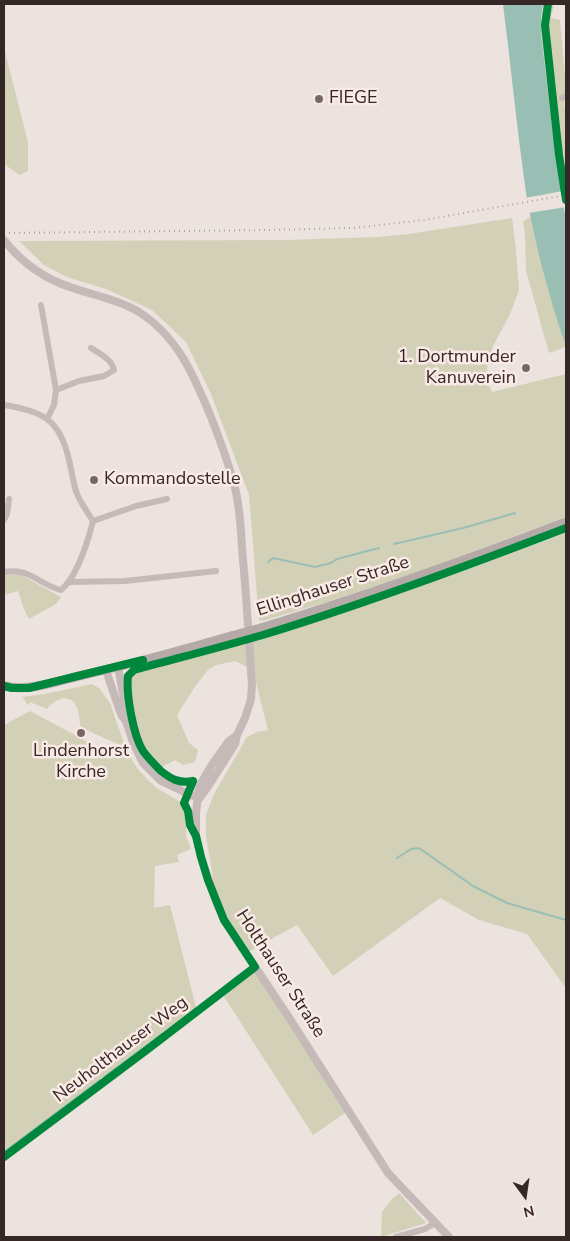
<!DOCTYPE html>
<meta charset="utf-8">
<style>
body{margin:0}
#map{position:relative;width:570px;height:1241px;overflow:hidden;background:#ece2de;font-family:"Nunito Sans",sans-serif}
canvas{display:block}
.frame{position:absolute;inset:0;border:5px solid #352726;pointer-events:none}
.north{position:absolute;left:500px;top:1171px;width:50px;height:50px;-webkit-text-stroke:4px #faeae5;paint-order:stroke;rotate:166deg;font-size:14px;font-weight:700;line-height:20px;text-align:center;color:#352726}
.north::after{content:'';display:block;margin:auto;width:18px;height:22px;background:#352726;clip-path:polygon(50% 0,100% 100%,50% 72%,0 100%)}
</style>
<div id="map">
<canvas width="570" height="1241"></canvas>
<div class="frame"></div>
<div class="north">N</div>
</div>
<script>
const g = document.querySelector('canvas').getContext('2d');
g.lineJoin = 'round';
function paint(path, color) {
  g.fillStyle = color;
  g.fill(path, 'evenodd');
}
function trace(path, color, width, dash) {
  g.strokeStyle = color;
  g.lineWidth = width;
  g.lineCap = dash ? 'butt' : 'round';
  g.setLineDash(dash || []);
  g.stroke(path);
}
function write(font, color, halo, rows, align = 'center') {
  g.font = font + ' "Nunito Sans",sans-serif';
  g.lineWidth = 5;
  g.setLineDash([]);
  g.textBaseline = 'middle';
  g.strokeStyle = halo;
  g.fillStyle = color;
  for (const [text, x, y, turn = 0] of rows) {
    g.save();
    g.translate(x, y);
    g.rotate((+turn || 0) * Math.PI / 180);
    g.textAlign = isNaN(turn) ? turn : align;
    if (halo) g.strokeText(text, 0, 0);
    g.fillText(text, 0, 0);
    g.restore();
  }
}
const green = new Path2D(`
 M543 4H554L551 18 560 20 566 87 564 106H566V189L560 190 541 34V16Z
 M4 48 28 142V171L20 175 4 164Z
 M531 217C540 261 552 304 566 347L549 353 526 271 525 234 523 221Z
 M512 218 516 250 519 290 510 314 493 346 488 362 486 378 492 392 566 374V517L426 569 328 602 309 607 263 621V620L259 621 249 495 211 394 186 342 152 310 106 289 67 277 44 265 19 241 287 240 377 237 409 234Z
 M566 533V988L527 934 479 920 440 898 333 976 297 925 246 953 215 899 212 872 206 836V815L214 794 247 737 257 732 268 730 253 670 235 661 216 665 208 670 196 685 177 715 189 743 198 750 195 762 183 765 175 760 160 768 148 756 141 744 136 723 130 690V676L141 671 266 636 466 570Z
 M12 574 21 575 61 597 56 604 29 619 24 609 18 591 4 595V576Z
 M92 684 100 689 110 703 124 743 120 745 93 733 80 726C80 721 79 715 78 710 72 692 56 697 47 709L30 702 28 705 22 697 45 694Z
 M30 711 118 758 129 755 137 768 147 779 157 788 184 804 187 808 186 836 191 849 177 855 179 862 155 866 154 908 170 905 197 1011 4 1154V725Z
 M255 967 348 1111 313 1135 221 992Z
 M399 1193 426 1223 381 1237 382 1212 391 1200Z`);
const water = new Path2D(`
 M503 4H543L541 16V34L556 159 566 221V347C549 297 535 245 526 193 517 130 511 67 503 4Z`);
const pier = new Path2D(`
 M563 191 566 207 528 213 525 198Z`);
const stream = new Path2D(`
 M394 544 463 528 515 513
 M268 562 273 558 315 567 331 563 337 559 379 548
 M397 858 411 849 419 848 473 886 507 903 566 920
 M104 1077 162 1034
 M4 1152 100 1080`);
const minor = new Path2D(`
 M562 98 566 96
 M41 305 56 390 54 405 47 419
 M56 390 79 381 104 376 114 370C112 359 100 354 91 348
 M4 405C42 411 60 419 69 460 72 471 73 484 77 494 81 503 87 512 93 521 88 541 77 577 61 590 39 585 30 567 4 572
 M4 520 7 514 9 499
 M93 521 136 506 167 499
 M69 582 125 581 216 571
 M4 1157 148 1049 255 967
 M396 1237 425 1229 435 1223`);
const tertiary = new Path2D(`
 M4 240C18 258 37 273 57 282 84 294 114 297 139 312 178 337 194 376 211 417 220 440 229 464 235 488 241 512 241 537 243 560 247 602 249 643 252 685L251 699 245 718 237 735 235 744 207 788 199 799
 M118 667 127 715 126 721
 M106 670 118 706 122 716 126 721 134 745 143 763 161 781 199 799
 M237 735 228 742 211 766 199 787 196 813V836L201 857 215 899 224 920 290 1019 388 1173 449 1237`);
const secondary = new Path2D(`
 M264 627C366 596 466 560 566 522
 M4 686C30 692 57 681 83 675 132 664 182 650 231 636`);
const rail = new Path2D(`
 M4 233 268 230 353 228 424 220 566 195`);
const secondaryBridge = new Path2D(`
 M231 636 264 627`);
const cycleway = new Path2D(`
 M548 4 545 25 559 155 566 200
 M4 686 12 688H29L143 660
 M193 781C180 784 171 779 161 771 155 765 148 758 143 751 133 735 126 694 128 676L134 670C178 658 222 647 266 634 367 603 467 566 566 528
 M4 1157 148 1049 255 967 224 920 208 880 201 857 196 836 190 825 188 811 184 803 193 781`);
const markers = [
 [319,99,5,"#756866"],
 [526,368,5,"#756866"],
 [94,480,5,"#756866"],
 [81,733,5,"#756866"]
];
const poiNames = [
 ["FIEGE",329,99],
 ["1. Dortmunder",516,358,"right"],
 ["Kanuverein",516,379,"right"],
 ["Kommandostelle",104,480],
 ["Lindenhorst",81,752,"center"],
 ["Kirche",81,773,"center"]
];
const streetNames = [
 ["Ellinghauser Straße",333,587,-18],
 ["Holthauser Straße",280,974,57],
 ["Neuholthauser Weg",121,1050,-37]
];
paint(green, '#d3d0b8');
paint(water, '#99bfb5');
paint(pier, '#ece2de');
trace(stream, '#99bfb5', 2);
trace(minor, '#c5bab7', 6);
trace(tertiary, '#c5bab7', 8);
trace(secondary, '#b5aaa8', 9);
trace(rail, '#aca3a2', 2, [1, 4]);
trace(secondaryBridge, '#b5aaa8', 9);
trace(cycleway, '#00873e', 8);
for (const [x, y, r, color] of markers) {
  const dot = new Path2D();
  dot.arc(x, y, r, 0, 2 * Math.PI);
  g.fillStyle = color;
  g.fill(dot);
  trace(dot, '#faeae5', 2);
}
write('18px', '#352726', '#faeae5', poiNames, 'left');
write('18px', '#352726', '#faeae5', streetNames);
</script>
